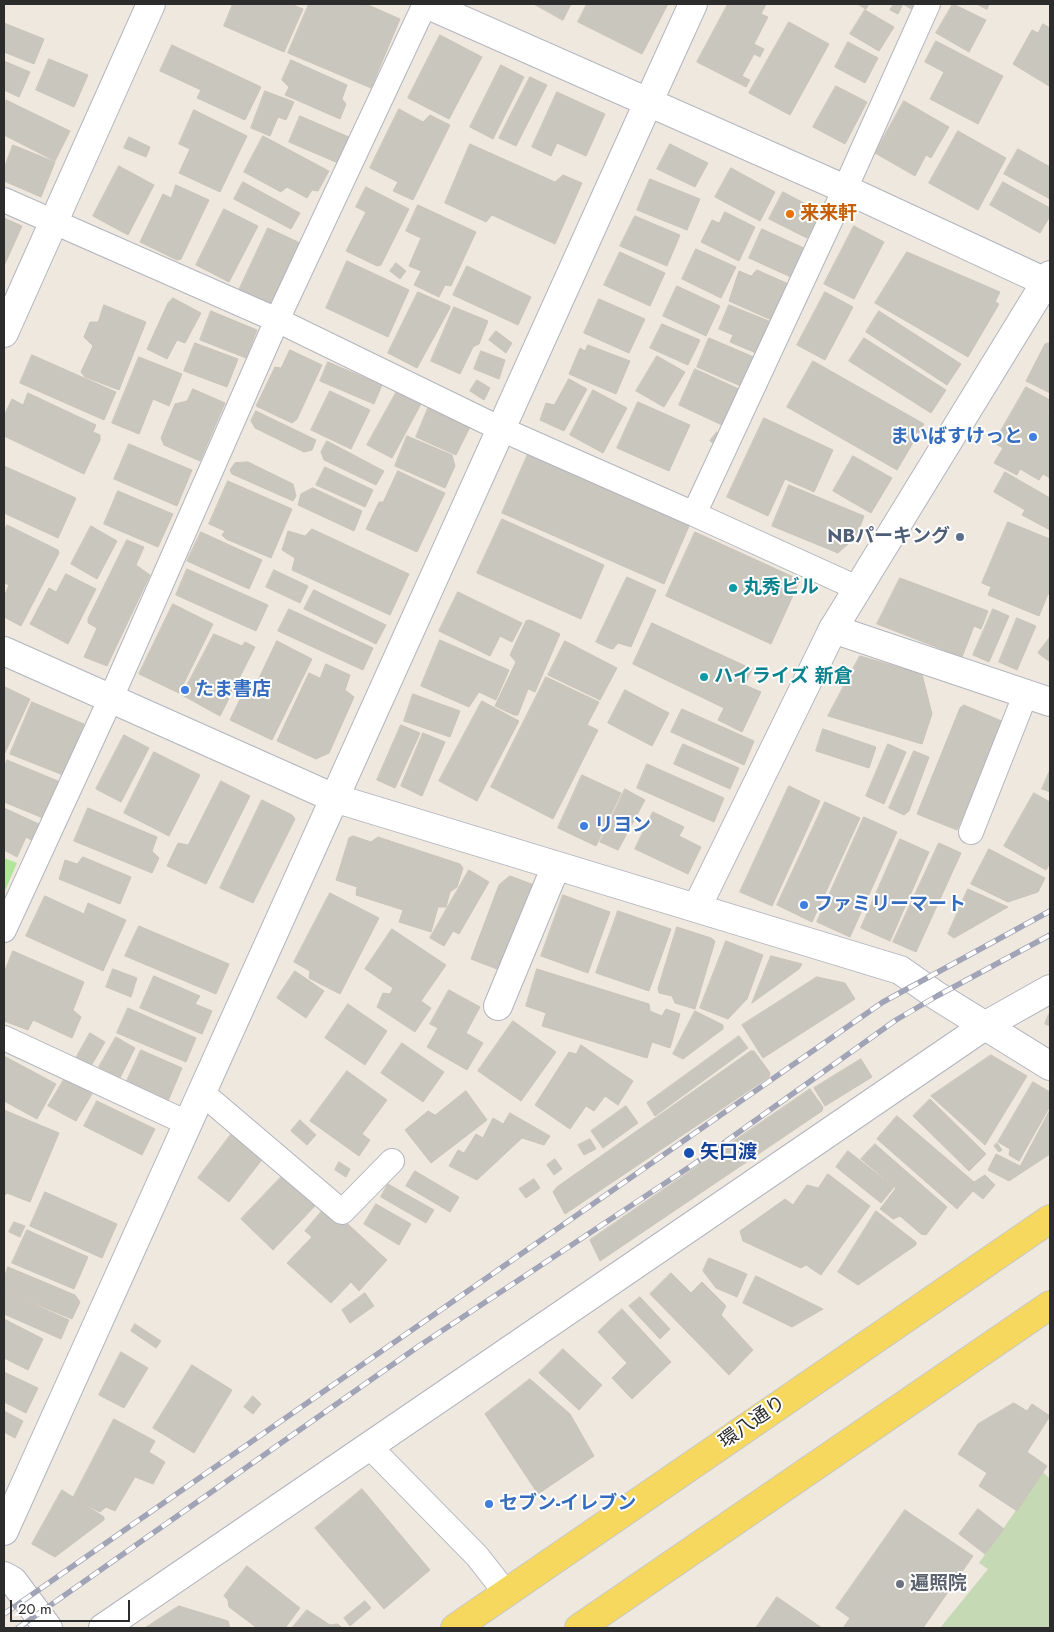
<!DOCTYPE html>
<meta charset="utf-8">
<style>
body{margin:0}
#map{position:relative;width:1054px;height:1632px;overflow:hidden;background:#eee8de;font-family:Jost,sans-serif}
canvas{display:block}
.frame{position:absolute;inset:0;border:5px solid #2c2c2c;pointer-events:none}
.scale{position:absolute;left:10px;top:1600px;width:120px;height:22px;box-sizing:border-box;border:2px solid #2c2c2c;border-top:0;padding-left:6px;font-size:15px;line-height:18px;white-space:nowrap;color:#2c2c2c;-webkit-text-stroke:4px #fff;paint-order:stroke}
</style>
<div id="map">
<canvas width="1054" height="1632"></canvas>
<div class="frame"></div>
<div class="scale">20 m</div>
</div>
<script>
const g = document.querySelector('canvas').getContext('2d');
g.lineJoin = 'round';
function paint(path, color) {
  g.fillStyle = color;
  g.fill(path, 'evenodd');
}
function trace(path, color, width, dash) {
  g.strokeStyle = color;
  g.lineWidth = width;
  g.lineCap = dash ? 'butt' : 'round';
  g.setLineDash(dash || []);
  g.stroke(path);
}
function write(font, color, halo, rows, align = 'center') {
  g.font = font + ' Jost,"Noto Sans JP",sans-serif';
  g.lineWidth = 4;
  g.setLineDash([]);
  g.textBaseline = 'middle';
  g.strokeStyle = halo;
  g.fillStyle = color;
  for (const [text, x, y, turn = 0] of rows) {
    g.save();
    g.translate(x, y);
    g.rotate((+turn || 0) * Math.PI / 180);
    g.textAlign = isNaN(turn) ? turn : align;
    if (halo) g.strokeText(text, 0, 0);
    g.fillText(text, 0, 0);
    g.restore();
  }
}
const green = new Path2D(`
 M4 858 17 863 4 893Z`);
const cemetery = new Path2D(`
 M1043 1472 1050 1479V1628H940L988 1569 979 1563Z`);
const building = new Path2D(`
 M233 4H291L303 9 284 52 224 26Z
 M309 4H366L400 19 371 88 288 53Z
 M534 4H571L563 20Z
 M587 4H668L642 54 578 22Z
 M728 4H766L761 14 768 17 754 44 764 49 760 57 754 54 742 76 750 80 746 87 697 62Z
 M858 4H869L866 9Z
 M894 4H914L911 9 903 4 898 14 890 10Z
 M953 4 986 20 969 52 936 33Z
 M977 4H989L987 9Z
 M865 10 894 27 879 51 850 34Z
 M789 22 829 44 790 115 749 93Z
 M4 23 44 39 34 64 4 52Z
 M1043 24 1050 28 1049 86 1013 64 1032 30 1038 33Z
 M440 35 482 57 449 119 408 98Z
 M936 41 1003 76 978 124 930 99 944 72 925 62Z
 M848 42 878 58 865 83 835 67Z
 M172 45 261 87 245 120 197 98 201 90 160 71Z
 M49 59 88 75 74 107 36 90Z
 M291 60 347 85 342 99 346 104 340 119 285 95 289 87 282 80Z
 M4 61 30 72 19 97 4 90Z
 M501 65 524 77 493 139 470 127Z
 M530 77 547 85 516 146 499 138Z
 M836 86 867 102 845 144 813 127Z
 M265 91 294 102 286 120 278 117 270 136 251 128Z
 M557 92 605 114 586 156 557 143 551 156 532 147Z
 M6 100 70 131 55 161 4 135V105Z
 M904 101 949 127 931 158 926 155 915 176 875 153Z
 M399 109 423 122 430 115 450 125 413 200 393 191 398 182 370 168Z
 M194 110 247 136 220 192 179 173 190 149 179 144Z
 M300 116 349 137 338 163 289 142Z
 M958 131 1006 158 978 210 929 183Z
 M263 136 329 171 318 191 312 190 307 198 287 187 281 192 244 172Z
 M129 137 150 147 146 157 124 148Z
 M470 144 555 182 563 175 582 183 555 244 492 215 486 222 445 203Z
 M670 144 708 163 695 187 657 169Z
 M13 145 55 162 41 197 4 181V169Z
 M1018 149 1050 167V199L1004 174Z
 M119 166 154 185 128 235 93 216Z
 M731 168 775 192 760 221 715 197Z
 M650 179 700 199 687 230 637 210Z
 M243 182 300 213 291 229 234 199Z
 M1003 182 1050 208V216L1040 233 990 205Z
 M176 185 209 200 181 259 177 260 140 242 163 194 171 198Z
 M366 187 409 209 381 265 377 266 346 251 366 212 356 207Z
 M783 192 821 212 807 238 769 219Z
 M418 205 476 232 451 286 445 285 439 297 414 285 421 271 409 266 421 238 406 231Z
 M224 209 258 226 229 282 196 265Z
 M725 212 755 227 739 261 701 242 712 220 719 223Z
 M635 216 680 235 667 266 620 246Z
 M4 218 22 226 4 266Z
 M854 226 884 242 854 299 824 284Z
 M268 228 298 242 301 252 283 291 277 290 270 304 239 290Z
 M762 229 806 249 793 278 749 258Z
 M696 249 736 267 721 298 682 279Z
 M620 252 665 273 650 306 604 285Z
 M907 252 1000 292 995 302 999 304 968 357 875 303Z
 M347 261 409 290 388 337 326 308Z
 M396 263 406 271 400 279 390 271Z
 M467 266 531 297 518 325 453 295Z
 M757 270 793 286 776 322 729 301 739 271 751 276Z
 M677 286 720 306 706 336 663 316Z
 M418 292 450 306V308L417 368 388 353Z
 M825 292 853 307 825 360 797 345Z
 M173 298 201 313 185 343 177 340 167 359 147 349 168 303Z
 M599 299 645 319 629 353 584 333Z
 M104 305 146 322 119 390 85 377 81 372 93 346 84 337 90 322H98Z
 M729 305 769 321 756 353 730 342 733 335 719 329Z
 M454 307 488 321 479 344 473 347 460 374 431 361Z
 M211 311 257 330 246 358 200 340Z
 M879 311 961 364 947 385 866 332Z
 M662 324 700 340 688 365 650 348Z
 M496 331 512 343 506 353 489 340Z
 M709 338 756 358 743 387 697 367Z
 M864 338 946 390 931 413 849 361Z
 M195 343 238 359 227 387 184 371Z
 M1050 343V393L1026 381 1045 344Z
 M588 345 630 361 616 394 569 374 580 348 585 351Z
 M290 350 322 365 297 419 292 423 256 406 275 367 281 368Z
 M481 351 505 360 499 379 474 369Z
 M32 355 116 392 104 420 20 383Z
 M657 356 685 372 664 407 636 391Z
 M139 357 182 374 169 406 153 399 139 434 112 423Z
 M813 361 924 424 897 470 787 407Z
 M328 362 382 385 374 404 320 381Z
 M695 369 741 390 724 426 679 405Z
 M569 379 587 389 564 431 540 420 546 403 554 405Z
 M477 380 490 388 484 400 470 391Z
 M1026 387 1050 400 1048 412 1050 413V478L1043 474 1039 480 1020 469 1017 475 994 463 1003 448 994 443Z
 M193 389 225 403 200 461 164 445 161 438 175 404 187 401Z
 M593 390 627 408 603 453 570 435Z
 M330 391 370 410 351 449 311 430Z
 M397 391 421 404 392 458 367 445Z
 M28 393 96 425 93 432 100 435V440L84 474 4 436V416L12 399 23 405Z
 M638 402 690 425 669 471 617 448Z
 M429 406 471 425 456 455 416 437Z
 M256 411 316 440 312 450 304 452 255 428 251 421Z
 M764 418 833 450 814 492 785 479 768 516 727 497Z
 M717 432 723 437 716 445 710 441Z
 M407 436 452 455 455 466 445 488 395 466Z
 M327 441 384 471 376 485 324 460 321 452Z
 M129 444 192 470 177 506 114 479Z
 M528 454 689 526 664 584 502 513Z
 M853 456 892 478 871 513 833 491Z
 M248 462 293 484 296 496 293 501 232 474 230 470 235 463Z
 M4 466 76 498 58 538 4 513Z
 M325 467 373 490 365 507 316 485Z
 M398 471 445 493 417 552 366 529 379 502H383Z
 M1005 472 1050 498V530L1022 515 1025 510 994 492Z
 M228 481 292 509 271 558 226 539 222 535 225 531 209 524Z
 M789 485 864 516 856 537 838 553 772 526Z
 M313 488 362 511 354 531 298 505 301 494Z
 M118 491 173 514 158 547 104 524Z
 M502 519 604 565 581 619 477 573Z
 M1008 522 1050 539V595L1048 594 1039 616 988 595 991 587 982 583Z
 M7 525 58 550 59 553 21 626 4 617V597L9 585 4 583V532Z
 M91 526 117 541 97 579 71 564Z
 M312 529 409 574 390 615 292 570 295 558 282 550 288 531 305 536Z
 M201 532 262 560 249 589 187 561Z
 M695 532 800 580 771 644 666 596Z
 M127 540 144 547 136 565 150 575 107 666 84 657 97 628 88 623V619Z
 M187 569 268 605 256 631 176 595Z
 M274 570 308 586 300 603 266 587Z
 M66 574 96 589 68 644 30 624 49 588 56 592Z
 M627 577 656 590 631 647 618 643 613 649 609 648 596 642Z
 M900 578 988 611 981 629 974 626 962 657 877 624Z
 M314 590 386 625 376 644 304 609Z
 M458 592 522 623 512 642 500 636 490 656 439 631Z
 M173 604 213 624 179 693 139 674Z
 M289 609 373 648 363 670 278 631Z
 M993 609 1009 616 989 662 973 655Z
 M1017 618 1036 626 1017 670 999 662Z
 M530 620 560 634 535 692 528 689 518 715H514L495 706 516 662 510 655 526 621Z
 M652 623 752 669 745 685 761 692 742 732 718 720 724 708 633 664Z
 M214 634 242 646 245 642 255 647 220 716 182 695Z
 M1050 637V662L1038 653Z
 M440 640 509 670 496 700 479 692 469 707 421 686Z
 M277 641 312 659 272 740 230 720 245 689 252 692Z
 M565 641 617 668 600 700 548 675Z
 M860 656 922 674 932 714 922 744 828 716Z
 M326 664 350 675 345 690 354 697 329 753 316 759 277 741 309 673 320 678Z
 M546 677 599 702 587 725 598 730 553 819 491 787Z
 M5 687 30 699 4 755V690Z
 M625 690 669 713 652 746 608 723Z
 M413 694 460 711 450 737 404 721Z
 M482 701 519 721 477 801 439 781Z
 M32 702 84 724 63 775 10 754Z
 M964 705 1004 722 957 830 917 814 960 708Z
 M682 709 754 741 744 765 671 732Z
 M401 725 420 733 395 788 377 780Z
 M823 729 876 747 869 768 816 751Z
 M423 733 445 742 422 796 401 786Z
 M124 735 149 748 121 802 96 789Z
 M683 744 739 768 730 789 674 764Z
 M888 744 906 752 884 804 866 796Z
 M914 751 929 757 909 811 904 815 889 808Z
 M154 752 200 775 169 836 124 813Z
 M7 760 58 781 43 818 4 802V768Z
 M647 764 724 798 714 822 637 788Z
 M1050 770V792L1042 789Z
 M582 775 621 793 596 846 558 828Z
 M221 781 250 796 206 884 167 866 178 843 188 845Z
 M789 786 820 801 772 906 740 892Z
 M625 789 645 800 618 850 600 842Z
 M1034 793 1050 802V863L1046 870 1004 846Z
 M262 800 292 815 295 819 253 903 220 888Z
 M825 802 860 818 812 922 777 905Z
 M4 808 41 825 33 841 26 837 17 857 4 850Z
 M88 808 157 837 152 851 159 858 152 873 74 841Z
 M653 812 684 827 679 836 701 847 688 874 635 849Z
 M864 817 897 832 850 937 817 922Z
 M353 836 371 842 378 837 460 864 463 868 457 887 450 892 446 907H438L431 932 399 922 403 910 356 895 357 887 336 880 349 838Z
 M900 839 929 852 890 941 861 928Z
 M939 843 961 853 916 952 893 942Z
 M989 849 1045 878 1038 892 1008 902 971 884Z
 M83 857 131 877 120 904 59 879 65 860 77 864Z
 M469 870 489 882 459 934 453 931 444 946 430 938Z
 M510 876 537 886 502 971 471 959 499 885Z
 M968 889 1008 907 954 938 948 934Z
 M330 893 379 918 340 994 309 978 310 971 294 962Z
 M563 895 610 912 588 973 541 956Z
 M45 896 84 914 88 903 126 920 103 971 26 936Z
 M618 911 671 929 649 991 596 973Z
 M139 926 229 964 216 994 125 956Z
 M677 927 711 938 715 941 695 1009 675 1003 672 996 659 993 658 989Z
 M392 929 446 965 421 1001 431 1008 415 1032 377 1007 383 993 390 994 393 988 365 969Z
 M726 941 763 955 747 999 728 1019 700 1008Z
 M13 951 84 982 73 1010 81 1017 72 1038 33 1020 28 1030 4 1021V973Z
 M771 956 802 964 799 969 752 1003Z
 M113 969 137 978 131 997 106 987Z
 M537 969 649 1004 650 1011 662 1016 666 1009 680 1014 670 1048 652 1042 647 1058 542 1026 546 1013 526 1006Z
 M295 971 324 991 306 1018 277 998Z
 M154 976 200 996 195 1004 212 1011 202 1034 140 1008Z
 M817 977 845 983 855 999 763 1058 742 1025Z
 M449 990 480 1007 466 1033 483 1043 467 1070 427 1047 438 1028 430 1024Z
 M348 1004 387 1031 365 1065 325 1038Z
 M128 1008 196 1038 186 1062 117 1033Z
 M695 1011 723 1025V1029L683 1059 673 1054Z
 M1049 1014H1050V1026L1045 1024Z
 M513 1021 556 1052 521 1101 478 1071Z
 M90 1033 105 1042 91 1066 76 1058Z
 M739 1036 748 1048 655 1116 647 1103Z
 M116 1037 135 1048 120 1078 99 1067Z
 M402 1043 444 1072 423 1102 381 1073Z
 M581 1045 633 1081 618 1105 605 1096 594 1111 586 1106 570 1129 535 1105 569 1052 576 1054Z
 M141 1050 182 1068 168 1101 126 1083Z
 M751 1051H754L765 1066 770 1073 769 1077 565 1214 553 1192 557 1187Z
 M991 1055 1027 1076 985 1145 931 1096Z
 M4 1056 56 1084 37 1119 4 1101Z
 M861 1059 872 1077 825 1106 814 1088Z
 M347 1071 387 1100 362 1134 370 1140 359 1156 310 1121Z
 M65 1078 92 1094 76 1121 48 1106Z
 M1033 1082 1050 1092V1106L1019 1161 1009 1155 1010 1149 998 1142Z
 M810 1089 823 1107 822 1111 600 1261 590 1240Z
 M466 1091 487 1120 431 1163 405 1130 428 1111 435 1115Z
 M930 1099 986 1154 969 1171 913 1116Z
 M97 1101 155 1129 142 1155 84 1126Z
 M626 1106 638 1123 603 1148 591 1131Z
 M4 1110 59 1133 30 1202 7 1193 4 1196Z
 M1050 1110V1154L1009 1181 988 1170 996 1154 1020 1166Z
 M510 1113 550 1136 544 1145 522 1138 477 1180 449 1166 458 1150 464 1153 476 1134 483 1138 493 1118 503 1124Z
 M897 1116 974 1182 985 1175 995 1185 983 1199 973 1191 957 1209 877 1139Z
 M300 1120 316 1135 307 1145 291 1131Z
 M232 1133 264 1157 229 1202 198 1178Z
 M590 1139 596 1149 584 1155 578 1145Z
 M997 1143 1002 1150 999 1152 994 1146Z
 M875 1144 947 1207 926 1235 921 1234 900 1216 893 1219 880 1209 896 1188 861 1159Z
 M848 1151 894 1187 881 1203 836 1167Z
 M555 1159 562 1169 554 1175 547 1165Z
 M339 1162 350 1169 346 1177 335 1170Z
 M415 1171 459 1197 450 1212 406 1186Z
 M284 1174 316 1205 273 1250 241 1219Z
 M828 1174 870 1206 821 1275 806 1265 801 1268 743 1241 740 1231 785 1199 793 1205 807 1185 818 1188Z
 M534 1179 540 1188 526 1198 519 1189Z
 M388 1184 434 1210 426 1223 381 1197Z
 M45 1192 117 1224 102 1258 30 1226Z
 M376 1204 411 1224 399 1245 364 1224Z
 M327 1205 387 1260 359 1291 351 1282 331 1303 287 1263 312 1237 305 1231Z
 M876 1211 916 1242V1245L858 1285 838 1272Z
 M14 1222 25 1226 20 1237 9 1232Z
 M27 1230 88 1257 74 1289 12 1263Z
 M709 1258 747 1274 737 1297 716 1288 703 1271Z
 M8 1267 75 1295 80 1302 72 1319 4 1291V1279Z
 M671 1273 691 1293 702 1282 726 1306 721 1315 753 1350 729 1375 650 1294Z
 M756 1276 823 1309 792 1327 743 1303Z
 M4 1291 69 1320 61 1339 4 1314Z
 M365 1293 374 1306 350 1323 342 1310Z
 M640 1297 670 1329 660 1339 629 1306Z
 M622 1309 671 1362 632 1399 612 1378 627 1363 598 1332Z
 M4 1319 43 1339 28 1370 4 1358Z
 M135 1324 161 1341 156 1348 131 1331Z
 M563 1349 602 1385 579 1410 539 1373Z
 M121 1352 148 1368 124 1408 99 1395Z
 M192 1365 232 1390 194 1453 153 1428Z
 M4 1372 38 1388 26 1413 4 1402Z
 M530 1379 570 1414 594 1456 538 1494 485 1414Z
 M253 1396 261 1404 253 1414 244 1407Z
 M1014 1403 1027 1411 1032 1404 1050 1416 1027 1452 1047 1466 1017 1511 979 1486 987 1473 958 1454 978 1424Z
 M4 1411 23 1421 15 1438 4 1432Z
 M114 1419 155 1441 149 1452 165 1462 153 1484 135 1477 115 1511 106 1507 100 1512 73 1498Z
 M362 1489 430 1570 384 1609 315 1528Z
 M62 1490 104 1517V1520L55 1557 32 1544Z
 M978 1509 1004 1529 985 1554 959 1534Z
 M905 1510 973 1556 923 1628H843L850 1618 836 1608Z
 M247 1566 300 1608 285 1628H257L229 1607 228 1600 224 1596Z
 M777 1597 822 1628H756Z
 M365 1601 371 1608 350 1626 344 1618Z
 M179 1606 228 1621 230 1628H145Z
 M307 1610 330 1625 338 1624 342 1628H292Z`);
const service = new Path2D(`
 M4 200 277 320 501 429 694 514 845 189 928 4
 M694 514 857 588
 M971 832 1026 693
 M4 930 111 698 277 320 425 4
 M4 1038 187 1123
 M201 1092 342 1212 392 1161
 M369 1446 477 1556 506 1593`);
const minor = new Path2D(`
 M426 4 845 189 1050 284
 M833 629 1050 702
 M4 651 334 798 900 970 937 996 1050 1066
 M498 1006 556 866
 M4 1531 648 103
 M4 1576 13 1581 48 1628
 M103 1628 986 1025 1050 989`);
const tertiary = new Path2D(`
 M648 103 693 4
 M4 333 151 4
 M697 907 833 629 1050 275`);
const primary = new Path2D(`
 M455 1628 1050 1219
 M579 1628 1050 1305`);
const rail = new Path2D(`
 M4 1614 883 1002 1050 911
 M18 1628 419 1346 697 1162 896 1020 937 996 1050 935`);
const markers = [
 [790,214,5,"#e8710a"],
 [1033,437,5,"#3f7fe0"],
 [960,537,5,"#5c6f8a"],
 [733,588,5,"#0f9aa8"],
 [704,677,5,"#0f9aa8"],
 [185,690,5,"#3f7fe0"],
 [584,826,5,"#3f7fe0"],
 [804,905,5,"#3f7fe0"],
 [689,1153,6,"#1a4fb4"],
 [489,1504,5,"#3f7fe0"],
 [900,1584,5,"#6b7280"]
];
const foodNames = [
 ["来来軒",800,214]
];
const shopNames = [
 ["まいばすけっと",1023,437,"right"],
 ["たま書店",195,690],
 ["リヨン",594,826],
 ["ファミリーマート",814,905],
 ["セブン-イレブン",499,1504]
];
const serviceNames = [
 ["NBパーキング",950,537]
];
const cultureNames = [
 ["丸秀ビル",743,588],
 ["ハイライズ 新倉",714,677]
];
const transitNames = [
 ["矢口渡",700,1153]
];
const streetNames = [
 ["環八通り",753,1423,-35]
];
const worshipNames = [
 ["遍照院",910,1584]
];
paint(green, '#b1e69a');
paint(cemetery, '#c5d9b5');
paint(building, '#c9c6bd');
trace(building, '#cac4b8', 1);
trace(service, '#b2b4c0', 26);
trace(minor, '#b2b4c0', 30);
trace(tertiary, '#b2b4c0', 30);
trace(primary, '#c8c8c8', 30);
trace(service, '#fff', 24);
trace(minor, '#fff', 28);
trace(tertiary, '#fff', 28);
trace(primary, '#f5d85d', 28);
trace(rail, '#a1a3b7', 5.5);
trace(rail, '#fff', 4, [11]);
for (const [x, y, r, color] of markers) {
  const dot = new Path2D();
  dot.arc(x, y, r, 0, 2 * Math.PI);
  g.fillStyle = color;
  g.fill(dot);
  trace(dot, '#fff', 2);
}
write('bold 19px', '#c56008', '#fff', foodNames, 'left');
write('bold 19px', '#366cbe', '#fff', shopNames, 'left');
write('bold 19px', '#4e5e75', '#fff', serviceNames, 'right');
write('bold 19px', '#0d838f', '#fff', cultureNames, 'left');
write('bold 19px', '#164399', '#fff', transitNames, 'left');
write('19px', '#2c2c2c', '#fff', streetNames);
write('bold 19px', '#5b616d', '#fff', worshipNames, 'left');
</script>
